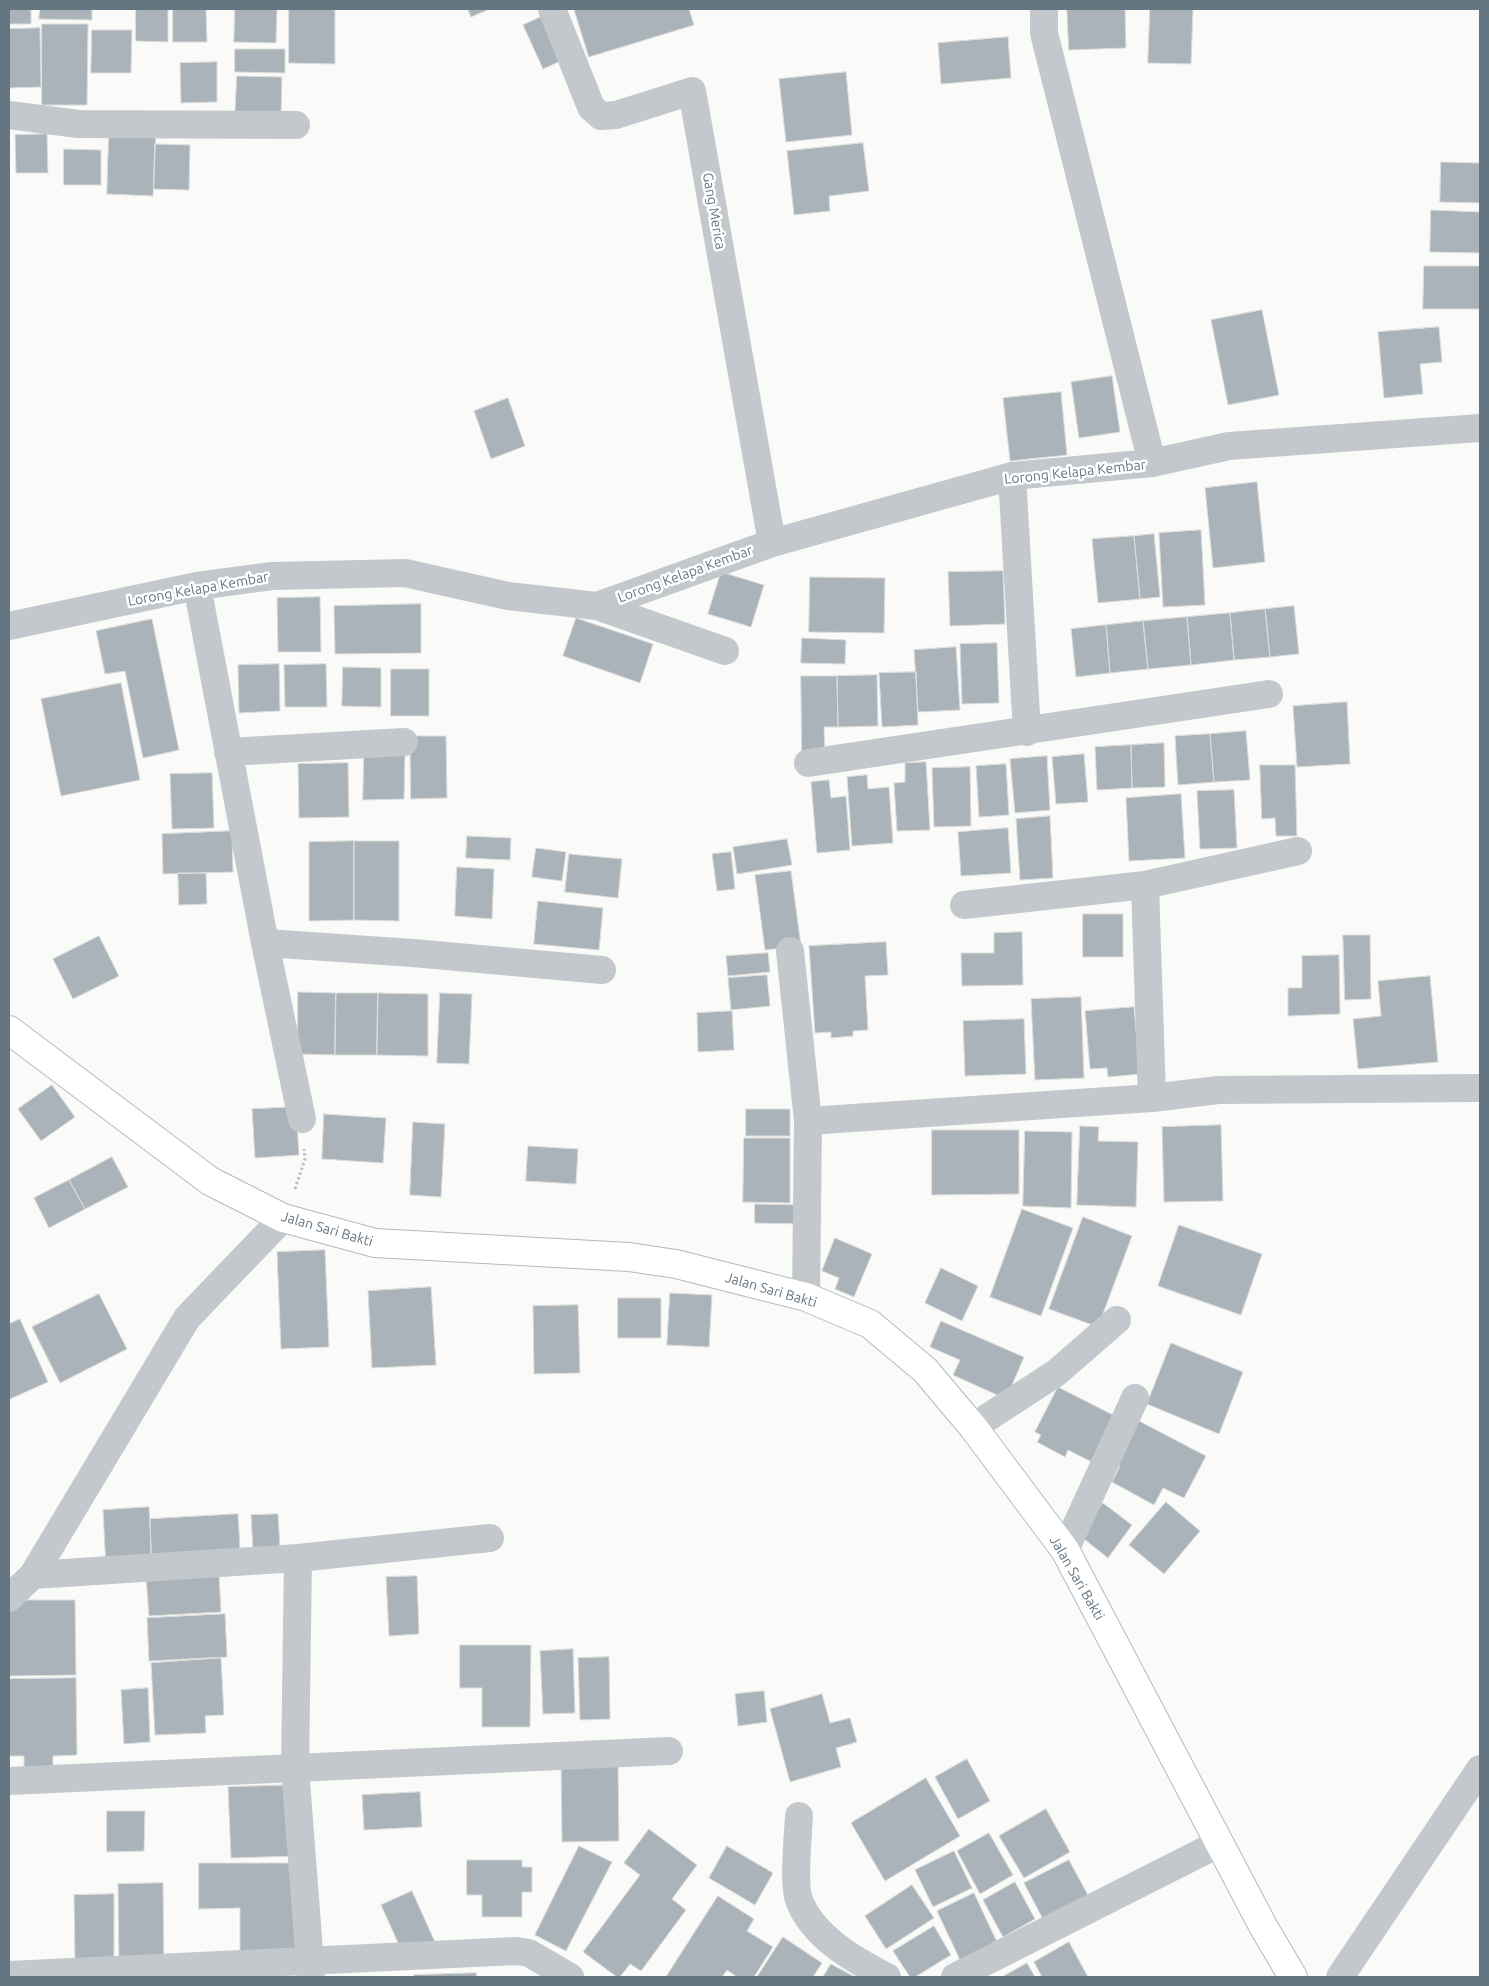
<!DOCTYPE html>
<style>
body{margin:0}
#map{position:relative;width:1489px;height:1986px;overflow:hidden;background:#fafaf8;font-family:Ubuntu,sans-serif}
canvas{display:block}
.frame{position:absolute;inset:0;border:10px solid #657683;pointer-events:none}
</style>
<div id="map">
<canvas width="1489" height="1986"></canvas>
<div class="frame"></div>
</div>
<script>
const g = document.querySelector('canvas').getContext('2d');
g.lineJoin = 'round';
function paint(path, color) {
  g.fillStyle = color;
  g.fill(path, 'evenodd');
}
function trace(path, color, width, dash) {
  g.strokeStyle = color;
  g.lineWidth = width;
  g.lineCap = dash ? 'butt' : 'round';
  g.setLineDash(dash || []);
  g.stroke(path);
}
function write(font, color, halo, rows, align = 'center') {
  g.font = font + ' Ubuntu,sans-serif';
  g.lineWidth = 5;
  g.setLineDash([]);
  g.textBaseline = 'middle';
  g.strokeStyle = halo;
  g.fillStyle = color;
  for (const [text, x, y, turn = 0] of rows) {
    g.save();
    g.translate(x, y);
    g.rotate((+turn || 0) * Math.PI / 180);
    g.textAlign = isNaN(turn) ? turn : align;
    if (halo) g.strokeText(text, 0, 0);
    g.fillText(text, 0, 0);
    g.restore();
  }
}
const building = new Path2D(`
 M9 9H31V24H9Z
 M40 9H92V20L39 19Z
 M136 9H168V42L136 41Z
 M173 9H206L207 42H173Z
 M235 9H277L276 43 234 42Z
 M289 9H335V64L289 63Z
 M468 9H490L471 17Z
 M574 9H689L694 25 589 57Z
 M1067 9H1125L1126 48 1069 50Z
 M1150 9H1193L1191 64 1148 63Z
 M543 16 563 60 543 69 523 25Z
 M42 24H88L87 105H42Z
 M40 28 41 87 9 88V29Z
 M92 30H132L131 73H91Z
 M1008 37 1011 78 941 84 938 43Z
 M235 49H285V73L235 72Z
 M217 62V102L181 103 180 63Z
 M846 72 852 135 786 142 779 79Z
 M237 76 282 77 281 118 235 116Z
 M109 131 156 132 153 196 107 194Z
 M47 134 48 173H16L15 135Z
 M863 143 869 191 829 196 830 211 794 215 787 151Z
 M155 144 190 145 189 190 154 189Z
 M64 149 101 150V185H64Z
 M1441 162 1480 163V203L1440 202Z
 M1431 210 1480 212V253L1430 252Z
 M1424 266H1480V309H1423Z
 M1262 310 1279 395 1228 405 1211 320Z
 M1439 327 1442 362 1420 364 1423 394 1384 398 1378 332Z
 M1112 376 1120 432 1079 438 1071 382Z
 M1061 392 1067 455 1010 461 1003 398Z
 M508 398 525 446 491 459 474 411Z
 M1257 482 1265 562 1213 568 1205 488Z
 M1201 530 1205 605 1163 607 1159 533Z
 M1154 534 1160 597 1140 599 1134 536Z
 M1134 536 1140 599 1098 603 1092 539Z
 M1003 571 1005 624 950 626 948 572Z
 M721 572 764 585 751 627 708 614Z
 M810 577 885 578 884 633 809 632Z
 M320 597 321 652H278L277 598Z
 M421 604V653L335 654 334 606Z
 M1294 606 1299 654 1270 657 1265 609Z
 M1265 609 1270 657 1234 660 1230 613Z
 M1230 613 1234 660 1191 665 1187 617Z
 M1187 617 1191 665 1148 669 1143 621Z
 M576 618 653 644 640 683 563 656Z
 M152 619 179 750 143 758 125 671 105 674 96 631Z
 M1143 621 1148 669 1110 673 1106 625Z
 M1106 625 1110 673 1076 677 1071 629Z
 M802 638 846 640 845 664 801 663Z
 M997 643 999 703 962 704 960 644Z
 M956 647 960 710 918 712 914 650Z
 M279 664 280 711 239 713 238 665Z
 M326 664 327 707H285L284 665Z
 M343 667 381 668V707L342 706Z
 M391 669H429V716H391Z
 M916 672 918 725 882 727 879 673Z
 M877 675 878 726 838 727 837 676Z
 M801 676H837L838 727H824L825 753H802Z
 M121 683 140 780 61 796 41 699Z
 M1347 702 1350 764 1297 767 1293 706Z
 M1246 731 1250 780 1214 782 1210 734Z
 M1210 734 1214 782 1178 785 1175 736Z
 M410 736H446L447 798 411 799Z
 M1164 743 1165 787 1132 788 1131 745Z
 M1131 745 1132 788 1097 790 1095 747Z
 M364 752 405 753 404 799 363 800Z
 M1084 754 1088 802 1056 804 1052 757Z
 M1047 756 1050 810 1015 813 1010 759Z
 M926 762 930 830 897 831 894 783 905 782V763Z
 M348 763 349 817 299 818 298 764Z
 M1006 764 1009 815 979 817 976 766Z
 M1260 765H1295L1297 836H1276L1275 818 1262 819Z
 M970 767 971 826 934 827 932 768Z
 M212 773 214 828 172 829 170 774Z
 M867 775 868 789 889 787 893 843 852 846 847 777Z
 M829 780 831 798 846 796 850 850 817 853 811 782Z
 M1234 790 1237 848 1200 849 1197 791Z
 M1181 794 1185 858 1129 861 1126 798Z
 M1050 816 1053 878 1020 880 1016 819Z
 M1008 828 1011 873 961 876 958 832Z
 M232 831 233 872 163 874 162 834Z
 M467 836 511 838 510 860 466 858Z
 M787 839 792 865 737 874 733 847Z
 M354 841H399V921L354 920Z
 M354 841V920L309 921V842Z
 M536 848 566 852 562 881 532 877Z
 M731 852 735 889 717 891 712 854Z
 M569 854 622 859 618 898 565 892Z
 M457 867 494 869 492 919 455 916Z
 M791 871 801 946 765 950 755 875Z
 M178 873H206L207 904 179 905Z
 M538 901 603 908 599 950 534 944Z
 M1083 914H1123V957H1083Z
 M1022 932 1023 985 962 986 961 953H994V933Z
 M1343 935H1370L1371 999 1345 1000Z
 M99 936 119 976 73 999 53 959Z
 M886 942 888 975 865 976 868 1030 853 1031V1036L831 1038V1032L815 1033 809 946Z
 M768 953 770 972 728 976 726 956Z
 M1339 955 1340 1014 1288 1016V988H1302V956Z
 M767 975 770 1006 731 1010 728 978Z
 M1430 976 1438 1062 1358 1069 1353 1019 1381 1016 1378 981Z
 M298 992 336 993 335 1055 298 1054Z
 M336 993H378L377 1055H335Z
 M378 993 428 994V1056L377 1055Z
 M440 993 472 994 469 1064 437 1063Z
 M1081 997 1084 1078 1035 1080 1031 999Z
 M1134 1007 1140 1074 1108 1077 1107 1068 1090 1069 1085 1011Z
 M732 1011 734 1050 698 1052 697 1013Z
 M1024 1019 1026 1074 965 1076 963 1021Z
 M52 1085 75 1117 41 1141 18 1109Z
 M296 1107 299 1155 255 1158 252 1109Z
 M746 1109H790V1136H746Z
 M324 1114 386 1118 383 1163 322 1159Z
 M413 1122 445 1124 441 1197 410 1195Z
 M1221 1125 1223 1201 1164 1202 1162 1127Z
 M1080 1126 1099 1127 1098 1141 1138 1142 1136 1207 1077 1205Z
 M932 1130H1019V1194L932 1195Z
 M1025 1131 1072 1132 1071 1208 1023 1206Z
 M744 1138H790V1203L743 1202Z
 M528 1146 578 1149 576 1184 526 1181Z
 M112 1157 128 1187 85 1209 69 1180Z
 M69 1180 85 1209 49 1228 34 1198Z
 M755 1204 801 1205V1224L755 1223Z
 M1022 1209 1073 1228 1041 1316 990 1297Z
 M1083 1217 1132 1236 1098 1327 1049 1309Z
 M1179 1225 1262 1254 1241 1315 1158 1286Z
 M835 1238 872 1254 854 1297 835 1289 839 1278 822 1271Z
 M325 1250 329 1347 281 1349 277 1252Z
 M941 1268 978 1286 962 1321 925 1303Z
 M431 1287 436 1365 372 1368 368 1291Z
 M670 1293 712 1295 709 1347 667 1345Z
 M99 1294 127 1349 60 1383 32 1327Z
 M618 1298H661V1338H618Z
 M578 1305 580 1373 534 1374 533 1306Z
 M20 1319 48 1382 10 1399 9 1396V1324Z
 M941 1321 1024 1357 1006 1399 953 1375 960 1360 930 1347Z
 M1171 1343 1243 1372 1219 1434 1147 1404Z
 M1058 1387 1115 1416 1092 1462 1068 1450 1065 1457 1037 1442 1041 1435 1035 1432Z
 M1139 1421 1206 1456 1184 1498 1163 1488 1154 1505 1112 1482 1120 1466 1116 1465Z
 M1166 1502 1200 1531 1164 1574 1129 1545Z
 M1103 1503 1132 1525 1108 1558 1079 1535Z
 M149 1507 152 1566 106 1568 103 1510Z
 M238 1514 240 1549 151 1554 150 1519Z
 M278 1514 280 1549 253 1551 251 1515Z
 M219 1573 221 1612 149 1616 146 1577Z
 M417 1576 419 1634 389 1636 386 1577Z
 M9 1600H75L76 1675 9 1676Z
 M225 1614 227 1657 149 1661 147 1618Z
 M460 1645H531L530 1727H482V1688H460Z
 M573 1649 575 1713 543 1714 540 1651Z
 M609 1657 610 1719 580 1720 578 1658Z
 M221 1658 224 1715 205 1716 206 1733 155 1735 151 1663Z
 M76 1678 77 1755 53 1756V1773L24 1774V1756H9V1679Z
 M148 1688 150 1742 124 1744 121 1690Z
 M764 1691 767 1722 738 1726 735 1694Z
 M822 1694 830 1723 850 1718 857 1742 836 1748 841 1767 790 1782 770 1709Z
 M967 1759 990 1801 958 1819 935 1777Z
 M618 1763 619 1841 562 1842 561 1764Z
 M926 1778 960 1836 885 1881 851 1823Z
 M294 1785 296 1856 231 1858 228 1787Z
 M420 1792 422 1827 364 1830 362 1795Z
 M1046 1809 1070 1852 1024 1878 999 1836Z
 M107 1811H145L144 1851 107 1852Z
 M649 1829 697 1865 672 1899 686 1910 641 1971 630 1964 620 1977H617L583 1952 640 1875 624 1863Z
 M989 1833 1013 1875 980 1894 957 1851Z
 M579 1846 612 1862 566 1951 535 1935Z
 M727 1846 773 1873 755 1905 709 1878Z
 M954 1851 972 1888 933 1907 915 1870Z
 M467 1860H522V1867H532V1892H522V1917H482V1895H467Z
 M1069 1860 1090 1899 1045 1923 1024 1883Z
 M199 1863H295L296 1955H240V1908L199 1909Z
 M1015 1882 1035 1919 1003 1937 983 1900Z
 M163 1883 164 1965 119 1966 118 1884Z
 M912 1885 934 1918 886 1949 865 1916Z
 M412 1891 435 1942 404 1956 381 1905Z
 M974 1893 997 1942 960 1960 937 1911Z
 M114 1894V1962H75L74 1895Z
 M718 1896 754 1919 747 1931 773 1947 754 1977H737L727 1970 722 1977H666Z
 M934 1926 951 1955 915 1977H910L893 1951Z
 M783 1937 822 1963 813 1977H757Z
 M1069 1942 1088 1977H1042L1034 1962Z
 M1027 1963 1035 1977H1002Z
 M831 1964 855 1977H823Z
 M476 1973 477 1977H414V1975Z`);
const path = new Path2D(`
 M295 1189 305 1159 304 1149`);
const street = new Path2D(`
 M552 9 591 107 601 116 616 115 692 91 772 543
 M1044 9V33L1152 463
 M9 115 78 124 296 125
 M1012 476 1027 732
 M197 586 265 943 302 1119
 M597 606 772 543 1012 476 1152 463 1229 446 1480 428
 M9 626 197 586 272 576 405 573 508 596 597 606 725 651
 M228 752 404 742
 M808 763 1269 694
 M964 905 1145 885
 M265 943 413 953 602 970
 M790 951 808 1121 806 1297
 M1152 1098 1145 885 1298 851
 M808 1121 1152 1098 1218 1090 1480 1088
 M973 1427 1056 1373 1117 1320
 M1065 1550 1135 1398
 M298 1558 295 1768 311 1977
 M33 1575 298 1558 490 1538
 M9 1598 33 1575 187 1318 283 1218
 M9 1781 669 1751
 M799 1816C798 1835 793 1885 799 1900 813 1937 854 1960 887 1977
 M9 1975 516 1951 529 1953 570 1977
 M955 1977 1220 1843
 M1340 1977 1480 1769`);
const secondary = new Path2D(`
 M9 1030 210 1181 283 1218 375 1243 629 1257 676 1264 806 1297 870 1324 925 1370 973 1427 1065 1550 1263 1926 1293 1977`);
const streetNames = [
 ["Gang Merica",714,211,80],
 ["Lorong Kelapa Kembar",1075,472,-6],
 ["Lorong Kelapa Kembar",685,574,-20],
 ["Lorong Kelapa Kembar",198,589,-10],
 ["Jalan Sari Bakti",327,1229,16],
 ["Jalan Sari Bakti",771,1290,16],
 ["Jalan Sari Bakti",1077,1578,60]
];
paint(building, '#aab3b9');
trace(building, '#dcdcda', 1);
trace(secondary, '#b3babf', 30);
trace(path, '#bbbfc2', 3, [2.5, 2.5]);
trace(street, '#c3c8cc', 28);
trace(secondary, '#fff', 28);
write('14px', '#657683', '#fff', streetNames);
</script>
